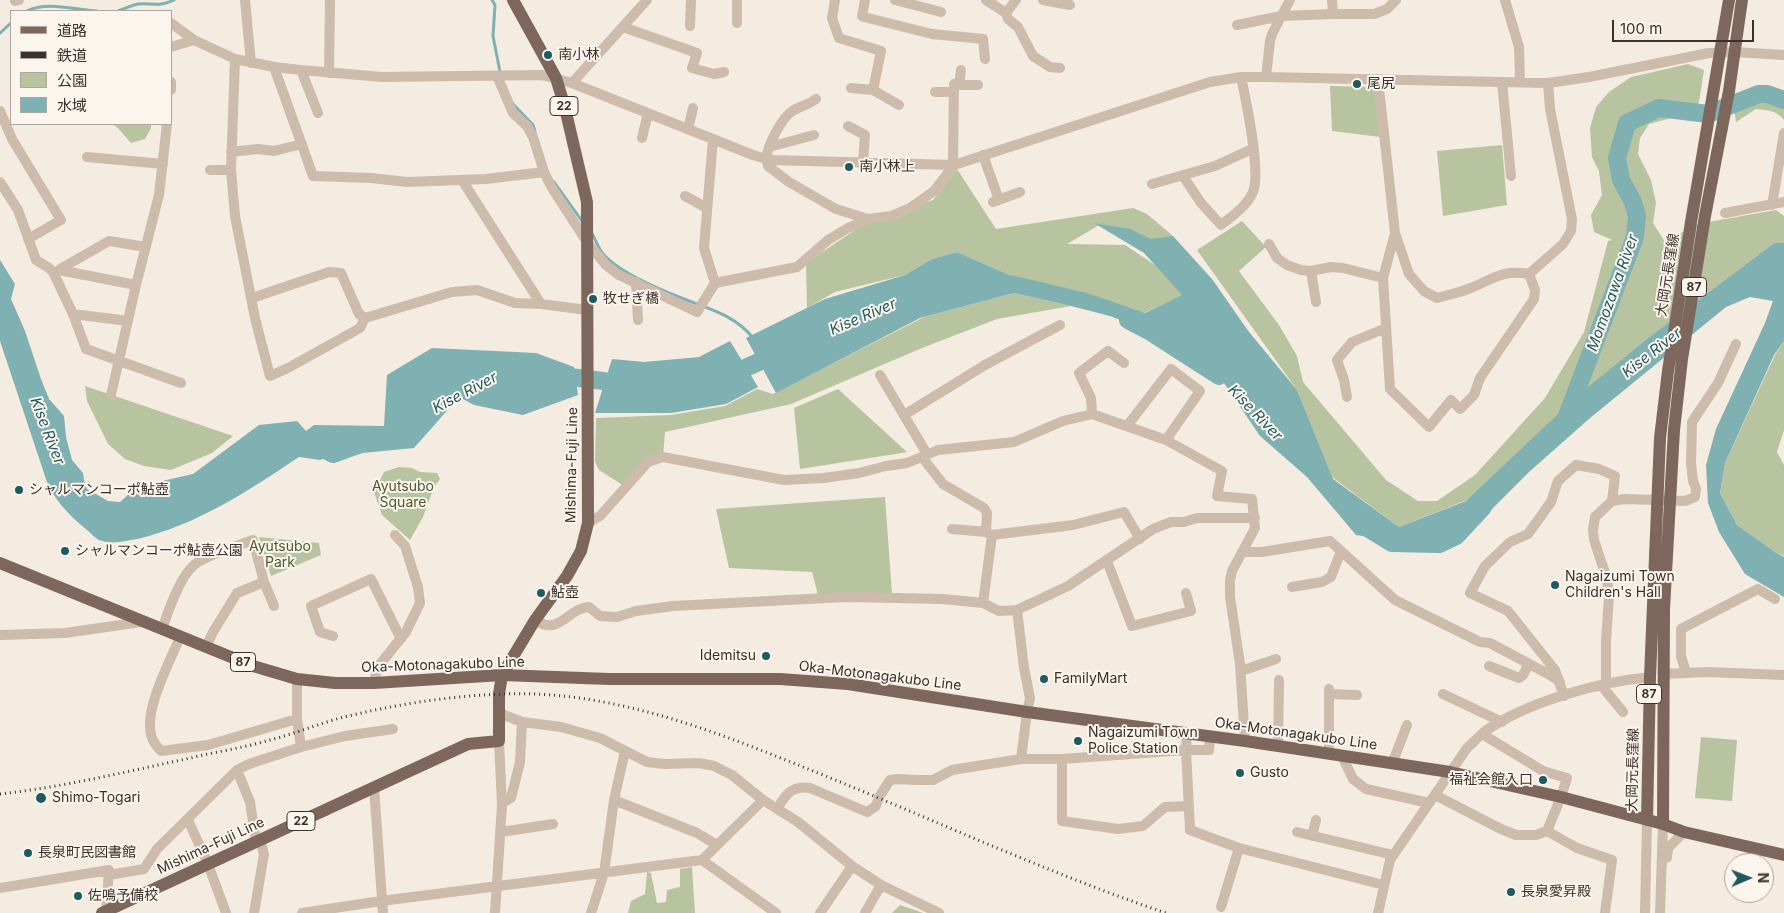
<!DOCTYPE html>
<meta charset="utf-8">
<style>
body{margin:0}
#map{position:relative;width:1784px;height:913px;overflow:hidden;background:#f4ebe1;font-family:Inter,"Noto Sans JP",sans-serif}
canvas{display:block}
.legend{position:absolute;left:10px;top:10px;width:162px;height:115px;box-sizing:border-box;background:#fbf5ee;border:1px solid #aea6a0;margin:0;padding:6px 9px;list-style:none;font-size:15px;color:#3b302b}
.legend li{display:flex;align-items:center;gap:10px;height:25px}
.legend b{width:25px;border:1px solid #aea6a0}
.north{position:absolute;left:1724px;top:853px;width:50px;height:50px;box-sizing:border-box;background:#fbf5ee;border:1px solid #aea6a0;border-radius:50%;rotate:89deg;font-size:14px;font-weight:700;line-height:20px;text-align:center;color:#3b302b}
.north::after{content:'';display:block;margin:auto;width:18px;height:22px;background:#1f5a5e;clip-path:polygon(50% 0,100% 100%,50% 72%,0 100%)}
.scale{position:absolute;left:1612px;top:20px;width:142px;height:22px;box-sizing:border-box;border:2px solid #3b302b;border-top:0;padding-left:6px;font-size:15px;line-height:18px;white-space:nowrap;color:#3b302b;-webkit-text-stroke:4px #fbf5ee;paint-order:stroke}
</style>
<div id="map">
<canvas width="1784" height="913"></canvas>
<ul class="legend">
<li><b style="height:6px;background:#7d675c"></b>道路</li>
<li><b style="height:6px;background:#3b302b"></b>鉄道</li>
<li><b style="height:14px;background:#b8c4a0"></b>公園</li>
<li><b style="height:14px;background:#7fb0b2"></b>水域</li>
</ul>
<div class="north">N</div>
<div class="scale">100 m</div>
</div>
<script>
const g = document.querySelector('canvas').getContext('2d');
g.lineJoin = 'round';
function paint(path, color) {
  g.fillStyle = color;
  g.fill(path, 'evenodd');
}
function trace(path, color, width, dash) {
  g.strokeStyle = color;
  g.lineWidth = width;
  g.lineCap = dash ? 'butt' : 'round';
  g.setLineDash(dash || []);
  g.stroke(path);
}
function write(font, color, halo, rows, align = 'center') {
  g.font = font + ' Inter,"Noto Sans JP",sans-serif';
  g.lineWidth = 4;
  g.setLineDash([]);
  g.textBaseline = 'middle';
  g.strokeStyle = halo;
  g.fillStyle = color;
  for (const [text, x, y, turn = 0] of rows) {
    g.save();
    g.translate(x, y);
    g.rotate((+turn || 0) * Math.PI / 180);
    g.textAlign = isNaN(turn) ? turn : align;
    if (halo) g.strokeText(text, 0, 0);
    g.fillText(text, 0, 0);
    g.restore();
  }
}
const green = new Path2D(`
 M1688 64 1704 70 1699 102 1694 112 1649 124 1640 138 1638 154 1651 180 1656 203 1653 223 1665 242 1697 224 1776 210 1784 216V243H1774L1648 338 1577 397 1477 496 1399 527 1332 477 1297 390 1197 250 1242 221 1266 247 1239 271 1279 325 1297 356 1303 382 1386 480 1418 501H1437L1475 475 1545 398 1584 332 1608 241 1612 240 1594 232 1591 215 1602 195 1599 171 1592 157 1590 128 1596 107 1609 92 1631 77Z
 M1330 86 1375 87 1381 137 1332 131Z
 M1784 90V120C1778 111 1767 110 1756 109L1736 122 1734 108Z
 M112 124H151V128L145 139 131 143 118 128Z
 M1502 145 1507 205 1443 216 1437 151Z
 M957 169 996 229 1133 208 1147 214 1173 236 1153 243 1101 224 1067 244 1125 245 1155 265 1183 295 1144 313 1007 274 957 252 932 259 905 275 835 292 807 308 806 263 864 224 933 200Z
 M1014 293 1071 306 997 319 922 348 791 404 665 432 663 457 624 486 599 470 595 462 596 418 671 415 725 406 757 389 773 394 924 317Z
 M1784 341V430L1777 452 1784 465V556L1775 552 1737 525 1720 493 1725 463 1775 355Z
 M85 386 233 436 212 453 171 470 144 466 125 459 108 444 87 401Z
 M838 389 907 452H908L800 469 794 408Z
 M399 467 412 468 420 472 437 473 440 479 434 487 423 517 410 540 382 515 374 492 384 472Z
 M885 497 892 593 819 599 812 572 729 568 716 509Z
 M259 537 319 543 321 555 271 576Z
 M1701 737 1737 740 1732 801 1695 798Z
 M692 867 695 913H628L631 901 645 894 647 872 651 873 657 903 666 902 667 890 680 887V869Z
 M900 905 923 913H892Z`);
const water = new Path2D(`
 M1094 223 1130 229 1151 239 1173 236 1212 279 1249 332 1297 390 1333 479 1399 527 1466 501 1576 397 1648 338 1774 243H1784V341L1774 355 1725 463 1720 493 1737 525 1775 552 1784 557V597L1745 574 1719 532 1708 503 1706 465 1716 429 1765 323 1773 301 1750 297 1726 307 1590 418 1529 472 1485 516 1422 545 1356 535 1307 477 1260 436 1220 377 1149 331 1110 316 1071 306 1014 293 920 318 776 393 746 338 825 299 905 275 932 259 957 252 1007 274 1087 293 1145 313 1182 295 1144 253Z
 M0 260 15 284 11 299 25 331 41 379 49 399 64 416 66 437 72 460 83 473 84 480 87 489 108 501 120 502 130 493 146 491 162 481 193 474 259 425 297 421 306 431 314 425 384 426 387 375 432 348 536 353 574 367 578 395 523 415 474 405 459 397 414 448 342 455 323 447 310 435 327 457 320 460 299 457C248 491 197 525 137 539 124 541 111 545 99 540 95 538 91 533 87 530 71 517 58 504 48 485L0 341Z
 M730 341 758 387 726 404 671 413H595L612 359 644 362 699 357Z`);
const stream = new Path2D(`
 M492 0 495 5 493 36 500 72
 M27 11C47 1 75 10 97 11
 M118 11C124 9 132 5 138 4 152 3 160 7 174 0
 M0 33 11 23
 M513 104 533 125 535 132
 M554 182 582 221
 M591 232C596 239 598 249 604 255 620 273 661 290 684 299 709 309 735 315 753 338`);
const river = new Path2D(`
 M1128 320 1149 331 1219 376
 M552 375 604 381 627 389
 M725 377 781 352
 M1565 421 1635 237 1637 216 1633 202 1621 180 1617 158 1627 123 1659 108 1708 114 1759 94H1767L1784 100
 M298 444 306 440 333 454 358 445
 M1366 527 1392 543 1439 544 1456 536 1483 507`);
const minor = new Path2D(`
 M245 0 251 63
 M737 0V23
 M835 0 832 18 839 38 881 51 873 90
 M865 0 862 16 864 17 932 34 983 39 985 59
 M895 0 941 12
 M986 0 1006 13 1008 19 1018 27 1033 56 1050 67 1060 68
 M1043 0 1070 5
 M1332 0 1333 14
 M1505 0 1519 47 1520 82
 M15 1 19 0
 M1006 13 1016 0
 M171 23 194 40
 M1237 25 1281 16 1333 14H1374L1387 9 1396 0
 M690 26 691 0
 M623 27 697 53 692 68 714 74 724 72
 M171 47 194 40 235 59 274 67 301 70 382 77 542 75 572 83 753 155 770 160 954 165 1210 82 1241 77H1266L1548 83 1589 77 1709 53 1734 52 1784 55
 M235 59 231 170 235 216 255 318 270 376 288 368 360 328 365 318 452 292 477 290 515 303 541 304 587 310
 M274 67 313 176 371 178 407 182 486 179 544 172
 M301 70 318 113
 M329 73 330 0
 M497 76 513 113 527 126 533 137 544 172 552 188 587 242 606 265 619 275 697 312 715 283 797 267 828 240 848 228 868 219 891 216 910 208 934 191 954 165
 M1266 77 1270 41 1272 34 1290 0
 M1378 79 1395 233 1409 274 1424 291 1437 298C1447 295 1458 293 1468 289 1492 280 1501 269 1529 274L1563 244 1571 231 1572 219 1550 109 1548 83
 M171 82V90
 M1502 82 1511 176
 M572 83 647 0
 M959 85H978
 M851 88 873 90 899 105
 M935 92H954
 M0 111 12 139 61 220 28 239
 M848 126 865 135 863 162
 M688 129 693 108
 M814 135 769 147 766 158 768 166 789 182 836 209 868 219
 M642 138 648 113
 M713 139 704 248 715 283
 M769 147C774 135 782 117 794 110 802 106 809 104 816 99
 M231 152 258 149 274 151 302 144
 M983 155 999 200
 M87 157 163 164
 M953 164 954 84 959 85 961 70
 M210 170H231
 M1183 176 1201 203 1221 225C1232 216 1247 206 1253 192 1261 173 1246 100 1241 77
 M462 180 541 304
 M0 182 18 210 36 260 49 268 53 272 73 314 86 349 181 383
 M1152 184 1215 166 1252 149
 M685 196 707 208
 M993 202 1020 192
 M1772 205 1784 133
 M1725 213 1784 202
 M1395 233 1383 278 1390 389 1429 427 1451 400 1460 409 1474 395 1480 378 1534 299 1535 290 1529 274
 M1269 244 1277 258 1287 265 1301 270 1311 271 1331 267 1343 268 1383 278
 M60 269 109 241 146 247
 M59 270 136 285
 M1311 271 1316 302
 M636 282 638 320
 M252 298 329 272 341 273 359 314 365 318
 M73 314 128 321
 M880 375 927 454
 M111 395 136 285 159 195 167 124
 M1347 397 1344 380 1337 360 1352 342 1386 328
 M1092 414 1091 398 1079 373 1108 351 1124 363
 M904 415 985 365 1060 325
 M1127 426 1171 369 1200 391 1166 440
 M922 457 943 484 984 508 987 513 986 532
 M588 523 600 516 648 462 663 457 784 480 824 478 859 473 886 466 907 463 938 450 1014 442 1063 421 1092 414 1166 440 1222 471 1217 496 1252 499 1255 528 1232 571 1230 580V597L1240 664 1245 741
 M952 529 986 532 992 535 1073 525 1124 512 1140 539
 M1242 552H1262L1330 541 1395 600 1480 642 1490 643 1550 675 1560 682
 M1107 561 1132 626 1191 611 1186 593
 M1292 587 1322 582 1331 577 1341 551
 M983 603 992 535
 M1017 610 1068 586 1153 529 1171 522H1184L1197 518H1255
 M535 620C560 637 567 608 589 607L600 616 617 617 636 611 673 606 846 597 943 599 983 603 999 611 1017 610 1024 668 1030 698 1027 712 1021 759
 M162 630C168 611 181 572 198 562 214 552 235 547 253 540L264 582 274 606
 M0 635 65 633 141 622
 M333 636 320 632 311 606 371 579 401 639
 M180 637C170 662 142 712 152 738 154 743 157 747 161 751L208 745 297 719
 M206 647 213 632 237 593 264 582
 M1489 666 1519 678 1523 675 1529 664
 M1241 671 1276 659
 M1686 673 1681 656V629L1758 589 1775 599
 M1663 674 1707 672 1784 675
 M374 683 377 668 406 632 420 603 418 587 405 546 395 535
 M1606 684V641L1609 596 1607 579 1594 540 1593 530 1595 517 1612 501
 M1601 685 1623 712
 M1329 689V754
 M1329 694 1357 695
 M1443 694 1502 722
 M1564 696 1555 670 1508 611 1470 593 1485 566 1510 542 1528 534 1551 502 1558 481 1576 465 1599 469 1615 476 1612 501 1625 499 1685 501 1695 497 1696 489 1693 481 1691 463 1692 422 1718 383 1736 344
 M499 713 522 722 561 727 600 738 647 762 664 764 699 763 714 766 732 775 763 800 798 822 852 866 881 885 939 913
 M1187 734 1186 750 1190 830 1239 848 1384 885
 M1482 734 1543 771 1567 778 1561 797 1547 831 1577 848 1612 860 1605 913
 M1278 746 1279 680
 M301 747 345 736 393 729
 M1342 756 1353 779 1366 789 1429 803
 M1062 759V821L1118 829 1143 826 1165 807 1188 806
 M1392 764 1407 725
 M237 770 250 802 256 842
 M374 787 383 913
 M1435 795 1501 829 1516 835H1536L1547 831
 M614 800 697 833 717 845
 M502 803 511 798 520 762 522 722
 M777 809C785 795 792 785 810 788L867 812 876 806 879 797 890 780 898 779 915 780H933L952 770 1021 759H1062L1186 750H1209L1210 737
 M188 820 208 864 226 913
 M501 832 553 824
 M1297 832 1393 855
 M1312 836 1316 820
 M1667 858 1668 848 1684 832
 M702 860 776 913
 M109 875 144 869 157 849 237 770 249 764 301 747 297 719V679
 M0 888 109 870 106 913
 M1221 907 1239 848
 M254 913 264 854 260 840
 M302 913 381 901 702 860 763 800
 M495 913 502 805 499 741
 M591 913 604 873 614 800 625 751
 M820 913 852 866
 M865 913 881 885
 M1378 913 1390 860 1467 748C1473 743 1478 737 1484 732 1526 702 1599 682 1650 677
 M1645 913 1647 820
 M1660 913 1663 824`);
const major = new Path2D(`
 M0 563 253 666 297 679 335 683H374L502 675 609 679H780L848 684 1027 712 1245 741 1450 772 1561 797 1663 824 1684 832 1784 855
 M1647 820 1650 677 1660 438 1668 371 1691 222 1729 0
 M1663 824 1664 609 1674 430 1682 359 1705 216 1729 91 1742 0
 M102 913 468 744 499 741V694L502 675 535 620 567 576 581 551 588 523 587 202 564 104 556 78 513 0`);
const rail = new Path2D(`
 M0 794C63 787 125 772 186 759 214 752 243 748 270 740 293 734 316 725 340 718 393 705 447 696 503 694 608 690 707 728 803 767 924 815 1042 871 1166 913`);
const markers = [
 [548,55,5,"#1f5a5e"],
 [1357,84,5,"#1f5a5e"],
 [849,167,5,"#1f5a5e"],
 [593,299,5,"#1f5a5e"],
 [19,490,5,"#1f5a5e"],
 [65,551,5,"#1f5a5e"],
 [1555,585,5,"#1f5a5e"],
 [541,593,5,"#1f5a5e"],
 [766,656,5,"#1f5a5e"],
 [1044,679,5,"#1f5a5e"],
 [1078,741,5,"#1f5a5e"],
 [1240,773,5,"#1f5a5e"],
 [1543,780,5,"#1f5a5e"],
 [41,798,6,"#1f5a5e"],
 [28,853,5,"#1f5a5e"],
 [1511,892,5,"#1f5a5e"],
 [78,896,5,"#1f5a5e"]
];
const shields = [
 [564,106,28],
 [1694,287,25],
 [243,662,25],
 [1649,694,25],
 [301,821,28]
];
const shieldNames = [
 ["22",564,106],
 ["87",1694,287],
 ["87",243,662],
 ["87",1649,694],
 ["22",301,821]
];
const poiNames = [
 ["南小林",558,55],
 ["尾尻",1367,84],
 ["南小林上",859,167],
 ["牧せぎ橋",603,299],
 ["シャルマンコーポ鮎壺",29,490],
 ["シャルマンコーポ鮎壺公園",75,551],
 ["Nagaizumi Town",1565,577],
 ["Children's Hall",1565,593],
 ["鮎壺",551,593],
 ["Idemitsu",756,656,"right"],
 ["FamilyMart",1054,679],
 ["Nagaizumi Town",1088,733],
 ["Police Station",1088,749],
 ["Gusto",1250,773],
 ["福祉会館入口",1533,780,"right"],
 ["Shimo-Togari",52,798],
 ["長泉町民図書館",38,853],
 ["長泉愛昇殿",1521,892],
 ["佐鳴予備校",88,896]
];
const streetNames = [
 ["大岡元長窪線",1668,275,-81],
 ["Mishima-Fuji Line",572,465,-89],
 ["Oka-Motonagakubo Line",443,665,-2],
 ["Oka-Motonagakubo Line",880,676,7],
 ["Oka-Motonagakubo Line",1296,734,8],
 ["大岡元長窪線",1633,770,-89],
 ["Mishima-Fuji Line",211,846,-25]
];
const parkNames = [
 ["Ayutsubo",403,487],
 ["Square",403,503],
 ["Ayutsubo",280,547],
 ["Park",280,563]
];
const waterNames = [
 ["Momozawa River",1613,293,-70],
 ["Kise River",863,317,-23],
 ["Kise River",1652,353,-38],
 ["Kise River",465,393,-28],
 ["Kise River",1255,413,46],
 ["Kise River",47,431,69]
];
paint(green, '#b8c4a0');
paint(water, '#7fb0b2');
trace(stream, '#7fb0b2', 3);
trace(river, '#7fb0b2', 18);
trace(minor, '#cdbbac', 10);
trace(major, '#7d675c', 12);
trace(rail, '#3b302b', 3, [1, 4]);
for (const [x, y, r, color] of markers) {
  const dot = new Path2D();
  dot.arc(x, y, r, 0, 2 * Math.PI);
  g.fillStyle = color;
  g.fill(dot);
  trace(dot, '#fbf5ee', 2);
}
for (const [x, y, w] of shields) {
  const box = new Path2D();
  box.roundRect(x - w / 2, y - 9.5, w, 19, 4);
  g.fillStyle = '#fbf5ee';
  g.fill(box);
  trace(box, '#3b302b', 1);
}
write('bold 12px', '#3b302b', null, shieldNames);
write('14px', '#3b302b', '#fbf5ee', poiNames, 'left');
write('14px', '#3b302b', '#fbf5ee', streetNames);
write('14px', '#4a5a2e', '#fbf5ee', parkNames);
write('italic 15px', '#1f5a5e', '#fbf5ee', waterNames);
</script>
